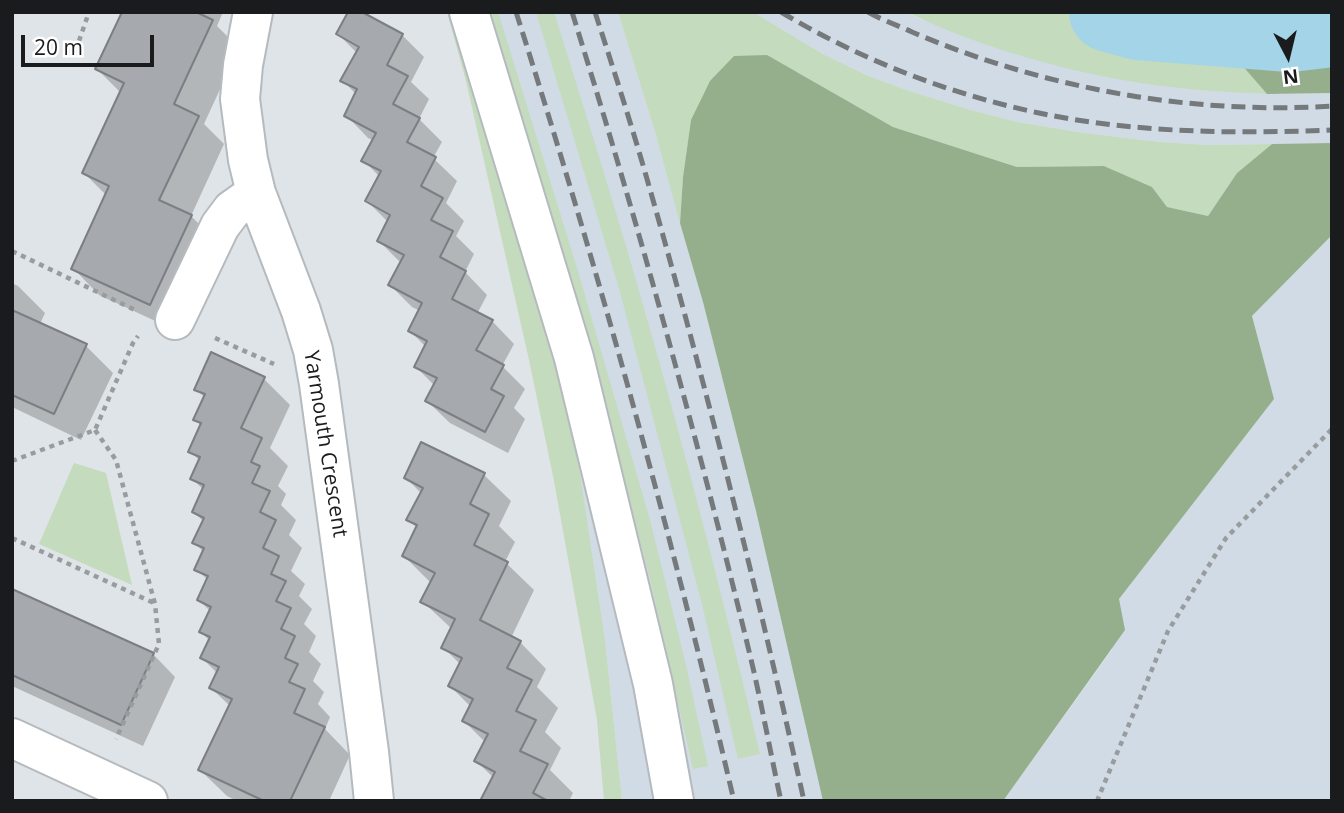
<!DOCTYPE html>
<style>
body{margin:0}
#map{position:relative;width:1344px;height:813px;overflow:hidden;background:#dfe4e8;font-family:"Open Sans",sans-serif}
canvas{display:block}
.frame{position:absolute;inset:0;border:14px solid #1a1b1d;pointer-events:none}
.north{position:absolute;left:1253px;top:21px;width:70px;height:70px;-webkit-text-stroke:5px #fff;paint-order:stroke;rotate:173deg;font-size:19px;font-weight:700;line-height:28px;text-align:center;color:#1a1b1d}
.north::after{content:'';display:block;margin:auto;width:24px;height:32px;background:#1a1b1d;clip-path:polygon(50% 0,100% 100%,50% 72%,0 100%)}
.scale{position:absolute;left:21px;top:35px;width:133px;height:32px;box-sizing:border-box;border:4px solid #1a1b1d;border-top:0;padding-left:9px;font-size:21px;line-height:24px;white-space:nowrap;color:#1a1b1d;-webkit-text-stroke:5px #fff;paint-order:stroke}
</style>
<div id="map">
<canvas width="1344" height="813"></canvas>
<div class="frame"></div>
<div class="north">N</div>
<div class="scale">20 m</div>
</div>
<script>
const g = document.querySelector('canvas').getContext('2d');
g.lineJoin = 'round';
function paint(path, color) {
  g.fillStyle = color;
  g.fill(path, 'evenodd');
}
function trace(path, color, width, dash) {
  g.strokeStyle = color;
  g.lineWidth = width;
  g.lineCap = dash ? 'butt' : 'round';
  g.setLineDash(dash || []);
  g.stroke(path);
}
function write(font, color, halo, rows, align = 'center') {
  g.font = font + ' "Open Sans",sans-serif';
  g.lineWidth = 6;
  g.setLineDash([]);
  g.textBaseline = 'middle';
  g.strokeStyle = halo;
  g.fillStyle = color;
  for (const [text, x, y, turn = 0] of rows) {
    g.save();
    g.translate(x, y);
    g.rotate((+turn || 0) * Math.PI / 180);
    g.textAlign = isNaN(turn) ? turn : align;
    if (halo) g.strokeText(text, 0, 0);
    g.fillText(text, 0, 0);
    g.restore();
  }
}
const built = new Path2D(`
 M458 12H618L656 135 703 302 756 511 823 801H622L605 640 579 466 555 354Z
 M753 12H906L920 19 1094 74 1170 87 1267 94 1332 93V143L1208 145 1160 142 1084 133 1017 122 967 109 909 91 866 75 821 53Z
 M1332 235V801H1003L1112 650 1119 599 1274 399 1252 316Z`);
const green = new Path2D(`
 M447 12H458L555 354 579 466 605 640 622 801H604L597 720 554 481 529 360 466 81Z
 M483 12H498L577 268 650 520 686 665 708 766 693 769 650 579 619 460Z
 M536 12H554C585 112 617 212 645 312 687 458 725 606 760 754L738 759 703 608 620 292Z
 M618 12H753L821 53 866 75 909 91 967 109 1017 122 1084 133 1160 142 1208 145 1272 144 1237 173 1208 216 1167 207 1152 187 1104 166 1017 167 893 127 797 72 691 120 683 177 680 223 656 135Z
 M907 12H1332V52L1291 55 1229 49 1267 94C1235 92 1202 91 1170 87 1085 77 984 50 907 12Z
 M74 463 106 473 132 585 39 544Z`);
const forest = new Path2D(`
 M1228 49 1291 55 1332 52V93L1267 94Z
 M767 55 893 127 1017 167 1104 166 1152 187 1167 207 1208 216 1237 173 1272 144 1332 143V235L1252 316 1274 399 1119 599 1125 630 1003 801H823L756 511 703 302 680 223 683 177 691 120 710 81 734 56Z`);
const shadow = new Path2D(`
 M124 12H223L217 26 239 48 204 124 224 144 191 216 218 243 177 331 99 295 73 268 107 196 84 173 121 93 97 69Z
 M338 34 402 35 424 57 411 82 429 99 419 119 442 142 433 158 457 181 446 203 464 221 456 236 474 254 465 272 487 295 477 314 492 321 514 344 502 366 525 389 514 408 525 419 508 453 450 423 427 401 435 386 416 367 426 347 410 331 420 311 412 307 390 285 401 263 379 241 388 222 367 201 380 177 363 160 374 141 368 138 346 115 356 94 343 81 357 53Z
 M12 283 18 286 45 313 40 324 86 346 113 373 81 440 12 407Z
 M264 379 290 405 270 448 288 466 278 486 286 494 281 505 296 520 289 535 302 548 291 571 305 584 299 596 312 609 304 624 316 636 309 652 321 664 313 681 324 692 318 704 330 717 325 729 350 755 329 801H237L227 796 200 770 230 706 211 688 218 674 202 658 210 641 201 632 211 612 199 600 208 580 196 569 204 552 194 543 204 522 194 512 204 490 192 479 200 461 190 451 202 426 195 419 205 398 196 389Z
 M422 444 484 475 511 501 499 526 515 542 505 562 534 590 511 638 520 642 546 669 537 687 558 708 545 732 561 748 550 770 573 793 569 801H482L494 778 476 761 485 742 464 721 471 707 450 686 461 665 443 647 452 629 422 601 431 583 404 556 417 528 409 520 422 494 406 478Z
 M12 591 153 654 175 677 143 746 12 686Z`);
const river = new Path2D(`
 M1109 12 1138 20 1290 32 1332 27`);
const building = new Path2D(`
 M122 12H196L213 20 174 104 199 116 159 200 192 215 150 305 71 269 109 186 82 173 124 83 95 69Z
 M348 12H362L403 34 387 65 408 76 393 104 420 118 407 142 436 157 421 186 443 198 431 220 453 231 440 257 466 271 452 299 493 320 476 350 504 365 491 389 504 396 485 432 425 401 437 378 414 367 427 341 408 331 422 303 388 285 404 255 377 241 390 215 365 201 381 171 361 161 376 133 344 116 357 89 340 81 359 47 336 34Z
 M12 310 87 344 54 414 12 395Z
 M211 352 265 377 241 428 262 438 251 462 260 466 252 483 270 491 260 512 276 520 263 548 279 556 271 574 286 581 276 601 291 608 281 629 295 636 285 658 298 664 289 682 305 689 294 713 325 727 290 801H264L198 770 232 699 209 688 219 667 200 658 210 637 199 632 211 607 197 600 208 576 194 570 204 548 192 543 204 518 192 512 204 485 190 479 200 457 188 452 201 423 193 420 205 394 194 390Z
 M421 442 485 473 470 504 489 514 474 545 508 562 480 620 521 641 507 668 532 680 516 711 536 720 520 751 548 764 533 793 548 801H480L495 772 474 761 488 734 462 721 473 699 448 686 462 658 441 648 455 619 420 602 435 573 402 556 417 525 406 520 423 488 404 478Z
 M12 589 154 653 121 725 12 675Z`);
const path = new Path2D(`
 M79 41 89 12
 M12 251 135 310
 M215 338 274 364
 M95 430 116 460 155 604 159 644 116 739
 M12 461 95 430 133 343 138 336
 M12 538 154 603
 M1097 801 1168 631 1226 538 1332 429`);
const minor = new Path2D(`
 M253 12 243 65 240 99 248 160 256 193 301 311 313 350 319 384 369 752 374 801
 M469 12 574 358 653 684 674 801
 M175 320 220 226 232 210 256 193
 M12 738 148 801`);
const rail = new Path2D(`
 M516 12C599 272 672 535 734 801
 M572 12C638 223 697 436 749 651 761 700 770 751 781 801
 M595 12C613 68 631 123 647 179 706 385 758 592 804 801
 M781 12C861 60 949 94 1039 113 1134 133 1235 134 1332 130
 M868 12C882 20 897 25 912 32 1043 88 1189 115 1332 106`);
const streetNames = [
 ["Yarmouth Crescent",325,444,81]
];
paint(built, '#d0dbe5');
paint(green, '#c4dbbd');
paint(forest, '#95af8d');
paint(shadow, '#0003');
trace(river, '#a4d4e7', 80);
paint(building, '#a6aaaf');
trace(building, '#7b7f83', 2);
trace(minor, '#b5babe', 42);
trace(path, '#989c9f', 4.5, [5, 5]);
trace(minor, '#fff', 38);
trace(rail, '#76797c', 5, [14, 7]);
write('21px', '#1a1b1d', '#fff', streetNames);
</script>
